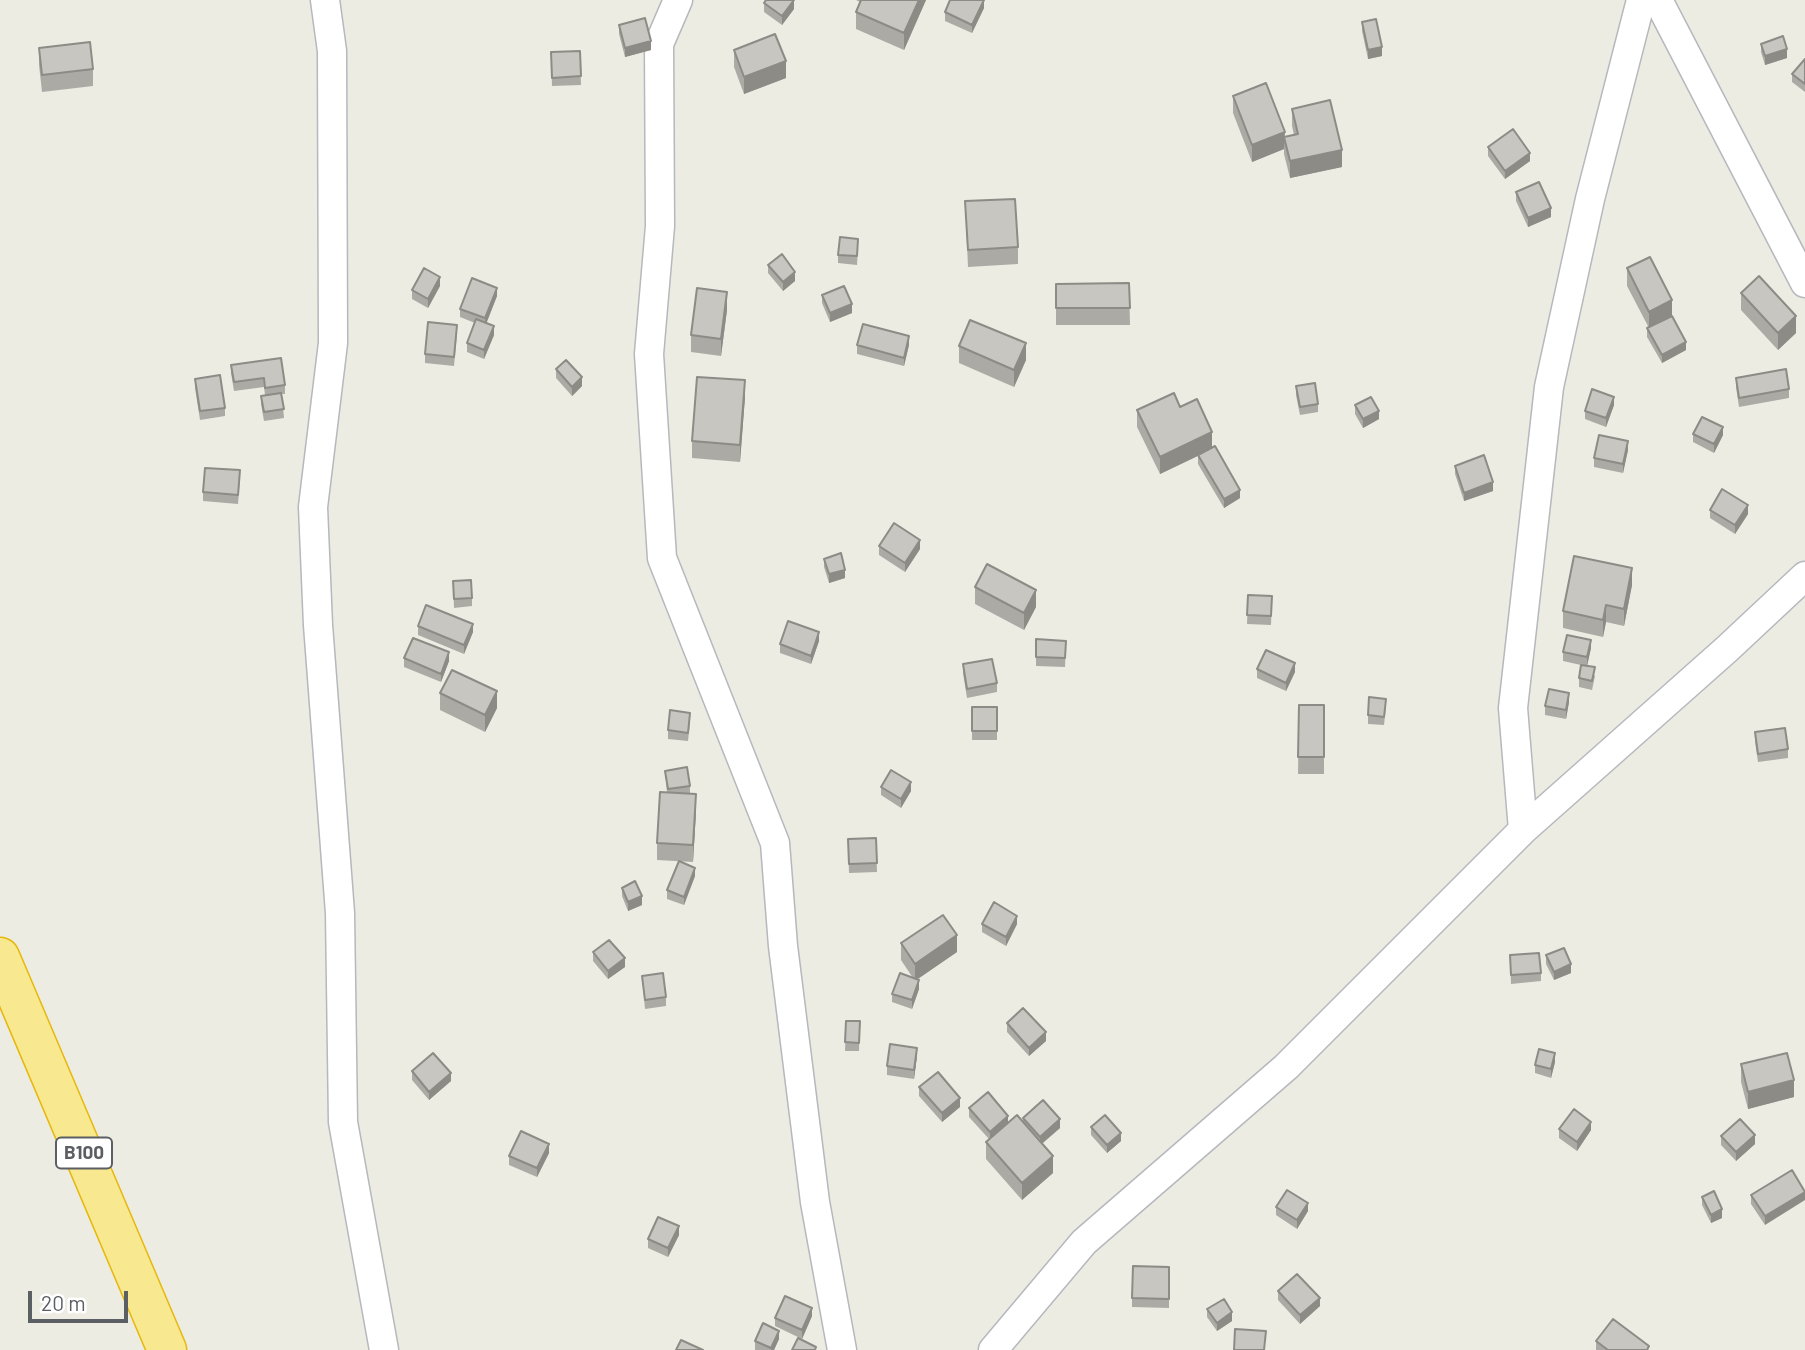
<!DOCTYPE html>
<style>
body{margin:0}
#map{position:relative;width:1805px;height:1350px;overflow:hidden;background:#edece3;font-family:Barlow,sans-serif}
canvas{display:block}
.scale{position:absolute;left:28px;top:1291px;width:100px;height:32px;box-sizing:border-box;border:4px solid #5b5e63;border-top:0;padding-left:9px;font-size:21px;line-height:24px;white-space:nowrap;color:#5b5e63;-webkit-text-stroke:5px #fff;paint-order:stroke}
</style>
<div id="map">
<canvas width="1805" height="1350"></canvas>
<div class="scale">20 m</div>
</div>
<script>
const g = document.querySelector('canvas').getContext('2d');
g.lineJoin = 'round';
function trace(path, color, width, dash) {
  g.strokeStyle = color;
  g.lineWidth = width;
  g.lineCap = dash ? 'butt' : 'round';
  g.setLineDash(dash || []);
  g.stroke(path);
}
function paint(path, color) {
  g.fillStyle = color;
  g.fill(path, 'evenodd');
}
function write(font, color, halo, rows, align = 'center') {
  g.font = font + ' Barlow,sans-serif';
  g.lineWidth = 5;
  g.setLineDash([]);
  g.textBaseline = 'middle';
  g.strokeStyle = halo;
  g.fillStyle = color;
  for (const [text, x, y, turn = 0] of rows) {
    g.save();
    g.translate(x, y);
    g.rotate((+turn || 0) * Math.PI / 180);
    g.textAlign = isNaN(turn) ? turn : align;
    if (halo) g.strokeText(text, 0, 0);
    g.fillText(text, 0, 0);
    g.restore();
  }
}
const street = new Path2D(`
 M325 0 332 51 333 343 313 507 318 625 340 913 343 1122 384 1350
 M678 0 659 44 660 226 649 354 662 558 775 843 783 946 815 1202 842 1350
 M1658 0 1805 283
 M1523 830 1513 708 1549 387 1590 199 1641 0
 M993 1350 1084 1242 1286 1067 1523 830 1727 649 1805 576`);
const highway = new Path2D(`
 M0 957 167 1350`);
const wall = new Path2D(`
 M856 0H926L904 50 856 29V12L860 2Z
 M764 3 794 9 782 25 764 12Z
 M984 8 972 33 945 21V12Z
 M1362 22 1382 56 1368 59 1362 31Z
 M619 25 651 50 625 57 619 34Z
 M1761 44 1787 58 1765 65 1761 52Z
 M39 48 93 69V86L42 92 39 65Z
 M734 50 786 78 744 94 734 67Z
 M580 51 581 85 552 86 551 52Z
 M1805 59V92L1792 82V74Z
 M1233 96 1285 137 1294 135 1292 126V109L1342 167 1290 178 1284 154V149L1252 162 1233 113Z
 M1488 147 1530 161 1505 179 1488 156Z
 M1516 192 1551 217 1528 227 1516 201Z
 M965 201 1018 247V264L968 267Z
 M858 247 857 265 838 263V255Z
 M768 265 795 281 783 291 768 273Z
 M1627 268 1672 316 1686 350 1662 363 1647 337V328H1649L1627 286Z
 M1129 283 1130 325H1056V284Z
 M440 286 428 308 412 299V290Z
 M1741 293 1796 333 1778 350 1741 310Z
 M822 295 852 313 830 322 822 303Z
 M497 296 486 323 494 335 484 359 467 352V343L475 323 460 317V309Z
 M727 310 721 356 691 352V335Z
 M457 334 454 366 425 363V354Z
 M857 345H909L904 366 857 354Z
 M959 346 1026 360 1014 387 959 363Z
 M231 365 285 385V394H282L284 418 264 421 261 404V396L265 395 264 387 234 391 231 373Z
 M556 369 582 386 572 396 556 378Z
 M1736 378 1789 389V398L1739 407 1736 387Z
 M195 379 225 408V416L200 420 195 388Z
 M1296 386 1318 404V412L1300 415 1296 395Z
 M745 397 740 462 692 458V441Z
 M1355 405 1379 419 1363 428 1355 414Z
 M1614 405 1606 427 1585 419V411Z
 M1137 410 1212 447 1240 498 1224 508 1198 464V456L1160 474 1137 427Z
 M1693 434 1723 435 1714 453 1693 442Z
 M1628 450 1623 473 1594 467V458Z
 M1455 466 1493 491 1464 501 1455 474Z
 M240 479 238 504 203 501V492Z
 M1710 510 1748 514 1735 534 1710 518Z
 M879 546 920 549 905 572 879 555Z
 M824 559 845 578 829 583 824 567Z
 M453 581 472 598V606L454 608Z
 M1632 585 1624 626 1606 622 1603 637 1563 628V611Z
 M975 587 1036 607 1024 630 975 604Z
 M1248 595 1272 596 1271 625 1247 624Z
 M418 626 473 632 464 654 418 635Z
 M1036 639 1066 641 1065 667 1036 666Z
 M819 641 811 664 780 653V644Z
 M1591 648 1587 666 1595 676 1592 690 1579 687V678L1581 665 1563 661V652Z
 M404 658 449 661 441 682 404 667Z
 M963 664 997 683V692L967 698 963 673Z
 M1257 669 1295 672 1286 691 1257 678Z
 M440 693 497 708 485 732 440 710Z
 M1569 702 1566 719 1545 715V706Z
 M1299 705H1324V774H1298Z
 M972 707H997V740H972Z
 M1386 707 1384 725 1368 724V715Z
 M690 722 688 741 668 739V730Z
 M1755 732 1788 749V758L1758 762 1755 741Z
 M665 771 690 786V793L696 811 693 862 657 860V843L667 792Z
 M881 787 911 791 901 808 881 795Z
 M876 838 877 872 849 873 848 839Z
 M695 876 684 905 667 899V890Z
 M622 888 642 905 628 911 622 896Z
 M982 924H1017L1006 946 982 932Z
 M901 943 957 952 917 979 919 989 912 1009 892 1002V994L913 978 901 960Z
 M593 952 625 967 608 979 593 961Z
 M1510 955 1541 973V981L1511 984Z
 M1546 955 1571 973 1554 980 1546 964Z
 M642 976 666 997V1006L645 1009Z
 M846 1021H860L859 1051H845Z
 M1007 1023 1046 1041 1029 1056 1007 1032Z
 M917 1056 914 1079 887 1075V1066Z
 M1555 1062 1551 1078 1535 1073V1065Z
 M1741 1064 1794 1097 1748 1109 1741 1082Z
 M412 1071 451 1081 429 1100 412 1080Z
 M919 1087 960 1107 942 1122 919 1096Z
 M969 1108 1008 1123 1023 1122V1118L1060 1128 1042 1144 1053 1173 1022 1200 986 1159V1142L989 1139 969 1117Z
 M1091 1127 1121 1141 1107 1153 1091 1135Z
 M1559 1129 1591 1130 1577 1151 1559 1138Z
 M1721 1136 1755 1144 1736 1161 1721 1145Z
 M549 1153 537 1177 509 1165V1156Z
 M1792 1170 1765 1225 1751 1204V1195Z
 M1702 1197 1722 1218 1711 1223 1702 1205Z
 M1276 1207 1308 1211 1297 1229 1276 1215Z
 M679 1235 668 1257 648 1248V1239Z
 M1169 1267V1308L1132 1307V1298Z
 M1278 1291 1320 1306 1300 1324 1278 1300Z
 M1207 1309 1232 1321 1217 1331 1207 1317Z
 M812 1316 802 1339 775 1326V1318Z
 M779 1339 774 1350H755V1341Z
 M1596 1341 1649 1350H1596Z`);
const shadedWall = new Path2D(`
 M794 0V9L782 25V16Z
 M919 0H926L904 50V33Z
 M984 0V8L972 33V25Z
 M651 41V50L625 57V48Z
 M1382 47V56L1368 59V50Z
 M1787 49V58L1765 65V56Z
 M786 61V78L744 94V77Z
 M1285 132 1284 149 1252 162V145Z
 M1342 150V167L1290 178V161Z
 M1530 153V161L1505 179V171Z
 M1551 208V217L1528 227V218Z
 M795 272V281L783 291V282Z
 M440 277V286L428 308V299Z
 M497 288V296L485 327V318Z
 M727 292V310L721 356V339Z
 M1672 300V317L1649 329V312Z
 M852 304V313L830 322V313Z
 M1796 316V333L1778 350V333Z
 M494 326V335L484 359V350Z
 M909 336V345L904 366V358Z
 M1686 342V350L1662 363V355Z
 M1026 343V360L1014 387V370Z
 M582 377V386L572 396V387Z
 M745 380V397L740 462V445Z
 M1614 397V405L1606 427V418Z
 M1379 411V419L1363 428V419Z
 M1723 427V435L1714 453V444Z
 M1212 432V449L1160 474V457Z
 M1628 441V450L1623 473V464Z
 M1493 482V491L1464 501V493Z
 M1240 490V498L1224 508V499Z
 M1748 505V514L1735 534V525Z
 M920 540V549L905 572V563Z
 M1632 568V585L1624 626V609Z
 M845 570V578L829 583V574Z
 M1036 590V607L1024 630V613Z
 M1606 605V622L1603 637V620Z
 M473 624V632L464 654V645Z
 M819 632V641L811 664V656Z
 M1591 640V648L1587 666V657Z
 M449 652V661L441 682V674Z
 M1295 663V672L1286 691V683Z
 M497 691V708L485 732V715Z
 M1569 693V702L1566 719V710Z
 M911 782V791L901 808V799Z
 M696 794V811L693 862V845Z
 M695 868V876L684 905V897Z
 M642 896V905L628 911V902Z
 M1017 916V924L1006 946V937Z
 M957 935V952L915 981V964Z
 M625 958V967L608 979V971Z
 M1571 964V973L1554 980V972Z
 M919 980V989L912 1009V1000Z
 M1046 1032V1041L1029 1056V1048Z
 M917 1048V1056L914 1079V1070Z
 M1555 1053V1062L1551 1078V1069Z
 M451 1073V1081L429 1100V1092Z
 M1794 1080V1097L1748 1109V1092Z
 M960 1098V1107L942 1122V1113Z
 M1008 1116V1125L990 1140V1132Z
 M1060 1119V1128L1040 1145V1137Z
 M1591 1122V1130L1577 1151V1142Z
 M1121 1133V1141L1107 1153V1145Z
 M1755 1135V1144L1736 1161V1152Z
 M549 1144V1153L537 1177V1168Z
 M1053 1156V1173L1022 1200V1183Z
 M1805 1192V1200L1765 1225V1216Z
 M1308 1203V1211L1297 1229V1220Z
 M1722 1209V1218L1711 1223V1215Z
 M679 1226V1235L668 1257V1248Z
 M1320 1298V1306L1300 1324V1315Z
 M812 1308V1316L802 1339V1330Z
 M1232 1312V1321L1217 1331V1323Z
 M779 1331V1339L774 1350H771Z`);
const building = new Path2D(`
 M766 0H794L782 16 764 3Z
 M861 0H919L904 33 856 12Z
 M950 0H984L972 25 945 12Z
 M645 18 651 41 625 48 619 25Z
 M1376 19 1382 47 1368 50 1362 22Z
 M775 34 786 61 744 77 734 50Z
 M1783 36 1787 49 1765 56 1761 44Z
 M90 42 93 69 42 75 39 48Z
 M580 51 581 76 552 78 551 52Z
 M1805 59V84L1792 74Z
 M1266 83 1285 132 1252 145 1233 96Z
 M1330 100 1342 150 1290 161 1284 137 1298 134 1292 109Z
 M1513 129 1530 153 1505 171 1488 147Z
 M1539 182 1551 208 1528 218 1516 192Z
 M1015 199 1018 247 968 250 965 201Z
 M840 237 858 239 857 256 838 255Z
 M782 254 795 272 783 282 768 265Z
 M1650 257 1672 300 1649 312 1627 268Z
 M424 268 440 277 428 299 412 290Z
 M1759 276 1796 316 1778 333 1741 293Z
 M472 278 497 288 485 318 460 309Z
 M1129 283 1130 308H1056V284Z
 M844 286 852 304 830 313 822 295Z
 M697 288 727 292 721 339 691 335Z
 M1672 316 1686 342 1662 355 1647 328Z
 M476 319 494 326 484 350 467 343Z
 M970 320 1026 343 1014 370 959 346Z
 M428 322 457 325 454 357 425 354Z
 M863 324 909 336 904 358 857 345Z
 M281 358 285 385 265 388 264 378 234 382 231 365Z
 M566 360 582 377 572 387 556 369Z
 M1786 369 1789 389 1739 398 1736 378Z
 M220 375 225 408 200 411 195 379Z
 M697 377 745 380 740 445 692 441Z
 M1315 383 1318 404 1300 407 1296 386Z
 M1592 389 1614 397 1606 418 1585 411Z
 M281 393 284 409 264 412 261 396Z
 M1174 393 1180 407 1197 399 1212 432 1160 457 1137 410Z
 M1371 397 1379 411 1363 419 1355 405Z
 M1702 417 1723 427 1714 444 1693 434Z
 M1599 435 1628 441 1623 464 1594 458Z
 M1215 446 1240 490 1224 499 1198 455Z
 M1484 455 1493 482 1464 493 1455 466Z
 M205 468 240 470 238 495 203 492Z
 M1722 489 1748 505 1735 525 1710 510Z
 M894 523 920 540 905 563 879 546Z
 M841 553 845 570 829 574 824 559Z
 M1574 556 1632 568 1624 609 1606 605 1603 620 1563 611Z
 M987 564 1036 590 1024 613 975 587Z
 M471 580 472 598 454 599 453 581Z
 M1248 595 1272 596 1271 616 1247 615Z
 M426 605 473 624 464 645 418 626Z
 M788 621 819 632 811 656 780 644Z
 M1567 635 1591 640 1587 657 1563 652Z
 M413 638 449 652 441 674 404 658Z
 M1036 639 1066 641 1065 658 1036 657Z
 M1266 650 1295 663 1286 683 1257 669Z
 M992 659 997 683 967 689 963 664Z
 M1581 665 1595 667 1592 681 1579 678Z
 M452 670 497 691 485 715 440 693Z
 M1549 689 1569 693 1566 710 1545 706Z
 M1369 697 1386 699 1384 717 1368 715Z
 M1299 705H1324V757H1298Z
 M972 707H997V731H972Z
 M670 710 690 713 688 733 668 730Z
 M1785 728 1788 749 1758 754 1755 732Z
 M687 767 690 786 668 789 665 771Z
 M891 770 911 782 901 799 881 787Z
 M660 792 696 794 693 845 657 843Z
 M876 838 877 863 849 864 848 839Z
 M679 861 695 868 684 897 667 890Z
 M635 881 642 896 628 902 622 888Z
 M994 902 1017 916 1006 937 982 924Z
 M943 915 957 935 915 964 901 943Z
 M609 940 625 958 608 971 593 952Z
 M1564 948 1571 964 1554 972 1546 955Z
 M1539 953 1541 973 1511 975 1510 955Z
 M663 973 666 997 645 1000 642 976Z
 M900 973 919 980 912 1000 892 994Z
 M1023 1008 1046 1032 1029 1048 1007 1023Z
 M846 1021H860L859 1043 845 1042Z
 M890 1044 917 1048 914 1070 887 1066Z
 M1539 1049 1555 1053 1551 1069 1535 1065Z
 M433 1053 451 1073 429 1092 412 1071Z
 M1787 1053 1794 1080 1748 1092 1741 1064Z
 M938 1072 960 1098 942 1113 919 1087Z
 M988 1092 1008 1116 990 1132 969 1108Z
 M1043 1100 1060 1119 1040 1137 1023 1118Z
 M1574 1109 1591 1122 1577 1142 1559 1129Z
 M1017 1115 1053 1156 1022 1183 986 1142Z
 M1105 1115 1121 1133 1107 1145 1091 1127Z
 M1740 1119 1755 1135 1736 1152 1721 1136Z
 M521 1131 549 1144 537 1168 509 1156Z
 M1792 1170 1805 1192 1765 1216 1751 1195Z
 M1287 1190 1308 1203 1297 1220 1276 1207Z
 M1714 1191 1722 1209 1711 1215 1702 1197Z
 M658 1217 679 1226 668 1248 648 1239Z
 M1133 1266 1169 1267V1299L1132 1298Z
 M1297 1274 1320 1298 1300 1315 1278 1291Z
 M785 1296 812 1308 802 1330 775 1318Z
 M1224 1299 1232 1312 1217 1323 1207 1309Z
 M1613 1319 1649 1346 1647 1350H1608L1596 1341Z
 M763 1323 779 1331 771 1348 755 1341Z
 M1235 1329 1266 1331 1264 1350H1234Z
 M798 1338 816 1347 815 1350H792Z
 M681 1340 703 1350H676Z`);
const shields = [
 [84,1153,56]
];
const shieldNames = [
 ["B100",84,1153]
];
trace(street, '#b5b8bd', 31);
trace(highway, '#e5b80b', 41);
trace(street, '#fff', 28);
trace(highway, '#f8e88f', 38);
paint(wall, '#acaaa5');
paint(shadedWall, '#8c8b86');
paint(building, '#c8c6c0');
trace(building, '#8c8b86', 2);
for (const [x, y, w] of shields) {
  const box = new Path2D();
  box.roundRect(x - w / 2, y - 15.5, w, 31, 5);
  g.fillStyle = '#fff';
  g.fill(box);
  trace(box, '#5b5e63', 2);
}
write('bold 19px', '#5b5e63', null, shieldNames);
</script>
